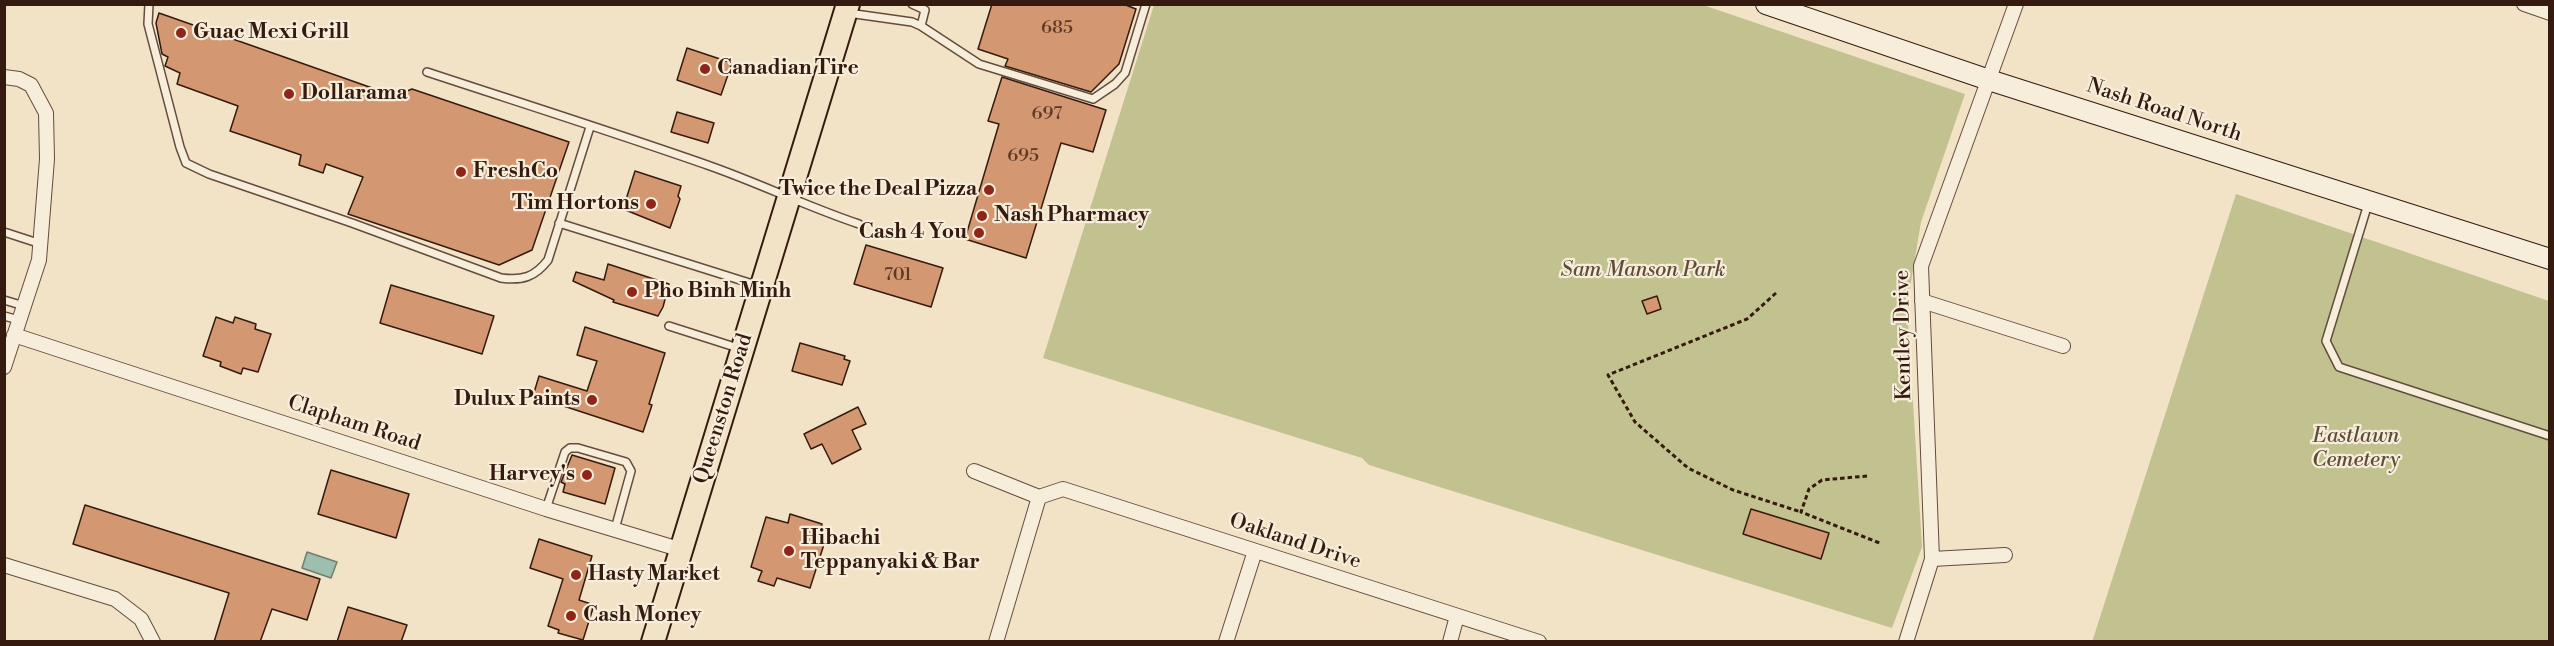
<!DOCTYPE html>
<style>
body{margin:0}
#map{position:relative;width:2554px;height:646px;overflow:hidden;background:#f2e3c7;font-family:"Libre Bodoni",serif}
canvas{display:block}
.frame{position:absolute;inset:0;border:6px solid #341a0f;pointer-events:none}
</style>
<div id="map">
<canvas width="2554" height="646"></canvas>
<div class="frame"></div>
</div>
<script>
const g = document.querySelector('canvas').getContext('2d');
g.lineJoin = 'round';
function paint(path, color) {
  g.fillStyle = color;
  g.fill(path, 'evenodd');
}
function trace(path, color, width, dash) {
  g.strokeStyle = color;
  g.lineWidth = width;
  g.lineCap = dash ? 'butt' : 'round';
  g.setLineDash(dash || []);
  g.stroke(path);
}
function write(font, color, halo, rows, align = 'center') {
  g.font = font + ' "Libre Bodoni",serif';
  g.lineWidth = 4.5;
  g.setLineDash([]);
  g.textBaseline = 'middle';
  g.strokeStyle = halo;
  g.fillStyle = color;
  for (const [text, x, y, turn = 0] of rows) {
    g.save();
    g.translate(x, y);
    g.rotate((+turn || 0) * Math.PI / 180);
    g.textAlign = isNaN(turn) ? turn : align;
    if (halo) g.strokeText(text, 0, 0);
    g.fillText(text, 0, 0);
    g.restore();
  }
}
const green = new Path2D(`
 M1154 5H1703L1965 94 1921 222 1907 306 1922 547 1892 628 1369 465 1362 458 1043 358Z
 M2236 194 2549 301V641L2092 642Z`);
const water = new Path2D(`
 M307 552 337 562 331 578 302 568Z`);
const building = new Path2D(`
 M992 4H1123L1136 9 1119 64 1091 92 1005 66 1008 59 978 49Z
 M159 13 395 96 412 89 569 142 532 250 499 265 348 214 363 177 326 164 323 173 299 165 301 155 230 131 238 106 177 84 180 73 165 66 168 57 162 54 156 23Z
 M687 48 732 63 721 95 677 80Z
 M1002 77 1106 110 1093 152 1061 143 1026 258 965 239 999 124 988 121Z
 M677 112 714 123 708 143 671 132Z
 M635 171 681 186 678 196 680 199 670 228 623 209Z
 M866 245 943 268 931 307 854 284Z
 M608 264 669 284 663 307 658 316 613 302 614 300 573 281 576 272 604 280Z
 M391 285 494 316 482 354 380 323Z
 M1657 296 1661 309 1647 314 1642 301Z
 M216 317 233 323 235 317 256 324 255 329 271 334 258 372 243 368 241 374 220 366 221 362 203 356Z
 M585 327 665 353 649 404 652 405 643 432 533 396 539 376 587 391 597 361 577 355Z
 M800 343 845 356 844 359 850 361 842 385 792 371Z
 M858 407 866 424 852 430 861 449 832 464 822 444 811 449 804 434Z
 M572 455 615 468 605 504 563 492 565 484 561 482Z
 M331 470 409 494 396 538 318 514Z
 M85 505 320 579 307 620 272 609 260 642H214L229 593 73 544Z
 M1751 509 1829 533 1821 559 1743 534Z
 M790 514 822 524 820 533 827 535 810 588 777 578 774 586 758 581 762 571 751 567 766 517 788 523Z
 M539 539 592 556 579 600 594 605 583 640 558 633 559 630 548 626 563 579 530 568Z
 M348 607 407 625 401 642H337Z`);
const path = new Path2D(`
 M1776 293 1747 319 1608 375 1635 422 1688 468 1733 490 1801 512
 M1867 476 1822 480 1809 489 1801 512 1882 544`);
const service = new Path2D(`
 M149 4 148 24 180 147 186 163 209 174 352 223 501 278C522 281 535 277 548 260L590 127
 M912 4 925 10 921 26
 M848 13 912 22 921 26 979 64 1093 99 1115 84 1125 73 1146 4
 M427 72C521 103 616 133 710 166 761 184 808 207 859 224
 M2368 204 2326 341 2339 367 2550 436
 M559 223 759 286
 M4 232 41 244
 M4 300 24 306
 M4 316 19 320
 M669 326 738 348
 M546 509 565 452 570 448H578L626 462 631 471 615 529`);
const minor = new Path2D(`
 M2524 4 2550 13
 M4 77 19 79 31 85 46 113 47 159 39 260 4 367
 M1922 301 2063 346
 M14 335 546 509 682 550
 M974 471 1039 497
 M1932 559 2005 555
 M4 565 115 599 141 619 153 642
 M996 642 1039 497 1063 489 1539 642
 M1226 642 1255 551
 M1450 642 1457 616
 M1906 642 1932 559 1921 266 2016 4`);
const secondary = new Path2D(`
 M1766 4 1989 80 2550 259`);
const primary = new Path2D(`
 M653 642 848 4`);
const markers = [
 [181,33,6,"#8f2418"],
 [705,69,6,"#8f2418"],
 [289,94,6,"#8f2418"],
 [461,172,6,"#8f2418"],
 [989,190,6,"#8f2418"],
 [651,204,6,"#8f2418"],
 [982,216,6,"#8f2418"],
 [979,233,6,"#8f2418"],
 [632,292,6,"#8f2418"],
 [592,400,6,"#8f2418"],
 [587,475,6,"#8f2418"],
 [789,551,6,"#8f2418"],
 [576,575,6,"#8f2418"],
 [571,616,6,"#8f2418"]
];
const numberNames = [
 ["685",1057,29],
 ["697",1047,115],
 ["695",1023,157],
 ["701",898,276]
];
const poiNames = [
 ["Guac Mexi Grill",193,33],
 ["Canadian Tire",717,69],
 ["Dollarama",301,94],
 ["FreshCo",473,172],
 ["Twice the Deal Pizza",977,190,"right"],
 ["Tim Hortons",639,204,"right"],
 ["Nash Pharmacy",994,216],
 ["Cash 4 You",967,233,"right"],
 ["Pho Binh Minh",644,292],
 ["Dulux Paints",580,400,"right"],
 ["Harvey's",575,475,"right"],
 ["Hibachi",801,539],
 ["Teppanyaki & Bar",801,563],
 ["Hasty Market",588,575],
 ["Cash Money",583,616]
];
const streetNames = [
 ["Nash Road North",2164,111,18],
 ["Kentley Drive",1904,335,-91],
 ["Queenston Road",724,409,-73],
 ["Clapham Road",354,424,18],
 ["Oakland Drive",1295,542,18]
];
const parkNames = [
 ["Sam Manson Park",1643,271],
 ["Eastlawn",2356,437],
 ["Cemetery",2356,461]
];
paint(green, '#c2c190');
paint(water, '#9cbfaf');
trace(water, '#727d6f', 1.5);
paint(building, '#d39771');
trace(building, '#341a0f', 1.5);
trace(service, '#644c3d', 10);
trace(minor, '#644c3d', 16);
trace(secondary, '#341a0f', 22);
trace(primary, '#341a0f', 26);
trace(path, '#341a0f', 3, [4.5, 3]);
trace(service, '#f7eddb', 7);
trace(minor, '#f7eddb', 14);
trace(secondary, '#f7eddb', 20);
trace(primary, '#f2e3c7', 22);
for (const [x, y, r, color] of markers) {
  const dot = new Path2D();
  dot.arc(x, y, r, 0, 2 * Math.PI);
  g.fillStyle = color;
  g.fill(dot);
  trace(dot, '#f7eddb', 2);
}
write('18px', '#5c3928', null, numberNames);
write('bold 21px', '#341a0f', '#f7eddb', poiNames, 'left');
write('21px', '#341a0f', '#f7eddb', streetNames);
write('italic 21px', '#5f4c36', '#f7eddb', parkNames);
</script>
